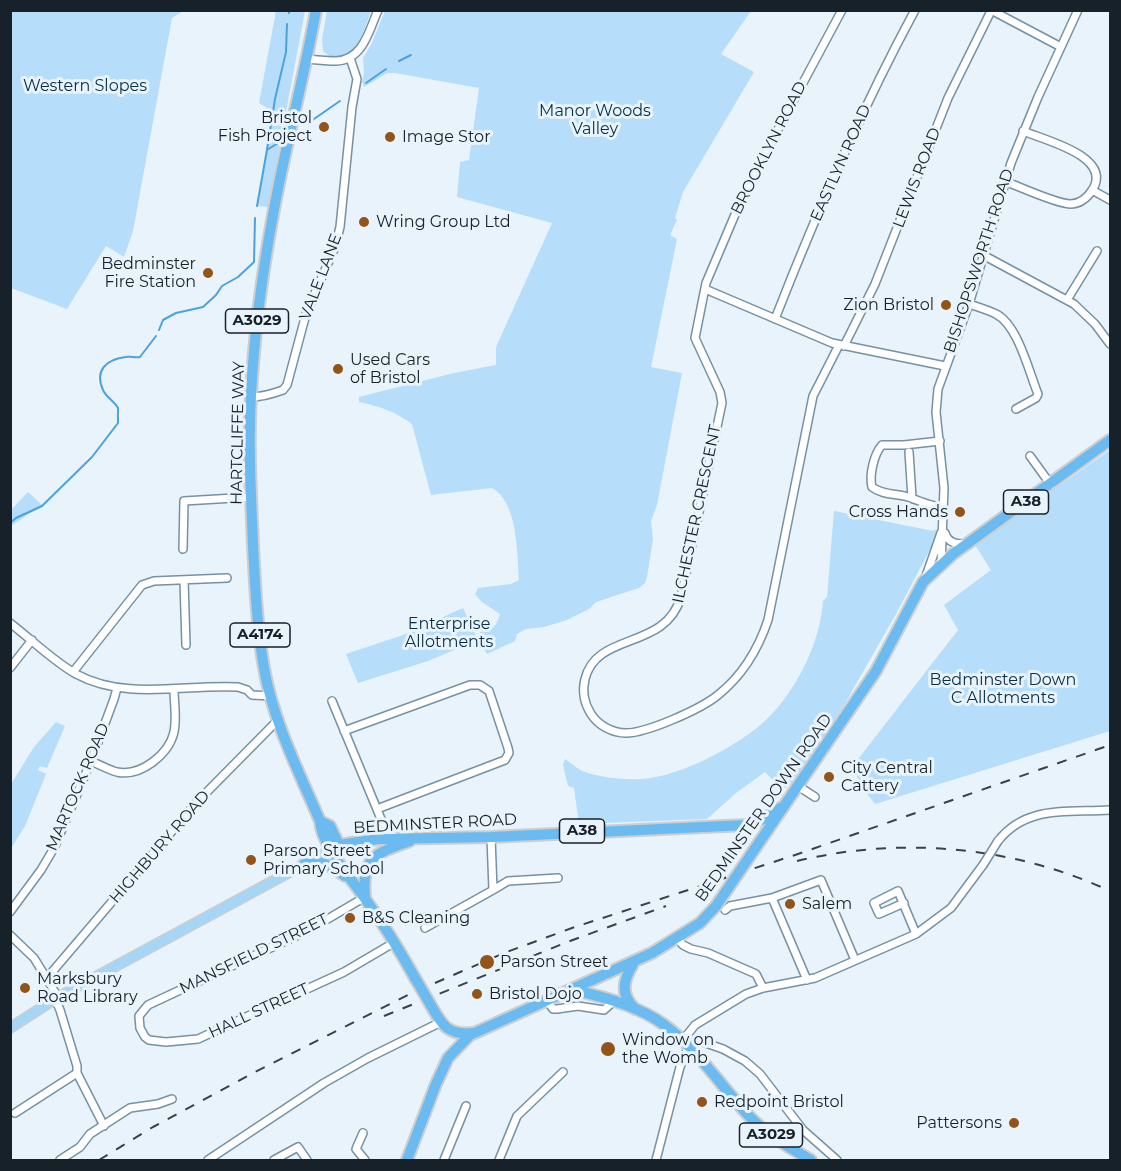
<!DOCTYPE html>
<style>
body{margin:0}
#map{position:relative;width:1121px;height:1171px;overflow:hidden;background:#e8f3fb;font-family:Montserrat,sans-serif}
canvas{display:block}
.frame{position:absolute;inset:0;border:12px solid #172129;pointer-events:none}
</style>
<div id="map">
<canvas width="1121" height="1171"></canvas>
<div class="frame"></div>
</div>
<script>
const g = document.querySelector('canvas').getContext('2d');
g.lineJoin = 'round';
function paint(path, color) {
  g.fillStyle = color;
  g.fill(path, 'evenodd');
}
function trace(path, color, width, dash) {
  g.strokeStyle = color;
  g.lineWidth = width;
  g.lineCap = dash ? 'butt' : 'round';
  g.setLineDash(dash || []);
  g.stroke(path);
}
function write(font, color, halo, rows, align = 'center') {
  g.font = font + ' Montserrat,sans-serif';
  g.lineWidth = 6;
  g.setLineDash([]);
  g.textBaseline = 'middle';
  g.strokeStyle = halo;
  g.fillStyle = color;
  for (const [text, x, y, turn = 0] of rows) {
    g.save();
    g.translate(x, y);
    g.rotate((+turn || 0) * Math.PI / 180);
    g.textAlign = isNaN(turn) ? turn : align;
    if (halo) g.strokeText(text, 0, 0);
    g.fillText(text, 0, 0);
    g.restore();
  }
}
const green = new Path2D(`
 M10 11H183L172 18 133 231 124 257 106 246 67 309 11 288Z
 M276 11H305L268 207 257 206 272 111 259 103Z
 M327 11H371C364 30 351 76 323 51L322 40Z
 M385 11H751L721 54 754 72 683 192 675 218 677 220 670 235 677 239 651 367 682 373 657 505 651 521 653 539 647 577 645 583 639 588 596 602 589 609 567 620 544 627 526 629 517 634 515 641 487 654 479 639 480 632C493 630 496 627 500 614L482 602 475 594 478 588 511 584 519 580C517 553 518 502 492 488L431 495 412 424C396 412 379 406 359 402V397L454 373 496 365V347L552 223 457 197 460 162 469 160 479 88 395 73H387L364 87 362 82 364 73 363 58 371 45Z
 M1110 450V731L875 804 863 788 852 767 958 630 944 605 991 570 975 545Z
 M28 492 42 505 11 526V510Z
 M834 511 933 531 937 529 935 540 896 614 843 707 795 778 786 788 780 787 765 772 736 793 707 819 579 824 574 788 568 786 563 765 565 759C572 764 580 771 588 773 605 778 624 780 642 779 680 777 745 743 771 715 799 685 820 642 823 601L827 597Z
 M463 608 478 640 428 661 358 683 346 654 403 635Z
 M56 722 65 726 47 768 40 766 38 770 46 774 25 826 11 848V784L34 747Z`);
const stream = new Path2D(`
 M289 13V10
 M399 61 411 55
 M366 83 386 69
 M311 121 340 101
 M267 150 275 99 286 52 287 24
 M257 206 267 150 278 143
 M159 330 163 320 176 313 203 307 216 295 222 286 238 277 254 262 255 218
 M10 523 16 518 42 506 92 457 118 423V408C114 401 106 397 103 390 94 370 107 359 126 357 131 356 135 358 140 357L156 336`);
const minor = new Path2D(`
 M991 10 1061 47
 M307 59C317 60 326 61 336 61 363 60 369 31 378 10
 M1004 181C1021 187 1054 203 1070 204 1080 204 1088 197 1093 189 1112 156 1044 140 1023 131
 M1092 190 1110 200
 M983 255 1074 304 1095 324 1110 344
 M705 289 832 343 945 366
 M1067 300 1097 251
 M969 304C978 307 988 310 996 314 1018 325 1029 372 1038 394L1036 398 1016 409
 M775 319C816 214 861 110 915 10
 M839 345 813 396 768 620C758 650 743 675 718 695 701 709 647 733 626 733 612 733 598 725 591 714 584 703 582 691 585 679 597 631 665 651 681 597L722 403 720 392 695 338 706 283 745 191 842 10
 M844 346 875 284 948 98 991 11
 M251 397C263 397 272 394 283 390L287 385 306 314 335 247 340 227 352 107 357 79 350 58
 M909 452 912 498
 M1030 456 1051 485
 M935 506C926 504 919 501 911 498 899 493 883 496 872 487 869 475 874 454 882 445H904L940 441
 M945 533C948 543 956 544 966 544
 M183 549 184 501 251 497
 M941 564 944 488 936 412 938 389 969 304 1011 163 1038 97 1078 10
 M925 579 941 533
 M184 580 186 645
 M10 623C31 639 53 661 76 674 126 701 184 684 238 687L247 690 252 695 271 696
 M10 668 32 640
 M73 672 142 585 154 581 227 578
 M332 701 381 819 388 832 397 838
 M344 731 470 685H480L489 691 508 748 509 753 505 760 377 809
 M91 761C100 765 109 770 117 772 141 777 169 754 174 732 177 718 174 703 174 689
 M798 786 815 797
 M998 841C1027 804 1070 813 1110 810
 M493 890 508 881 558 878
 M365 897 309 930 148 1005 139 1016 140 1028 145 1037 149 1040 166 1042 198 1039 344 972 395 942
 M772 898 807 980
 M904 903 879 914 874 903 898 891 916 934
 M725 910 730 906 772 898 821 880 855 960
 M10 912 41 870 54 848 91 761 114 699 117 688
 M425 928 493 890 491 837
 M10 935 34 958 58 997
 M677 939 683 945 691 949 708 953 756 974 763 988
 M49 980 52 972 196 803 278 720
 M547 1001 553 1009H557L578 1006 604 1010 614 1001
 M683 1040 695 1025 746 994 763 988 815 978 916 934 951 908 983 865
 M690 1047 700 1041 723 1049 745 1061 760 1074 803 1130 837 1160
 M77 1073 104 1126
 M15 1113 77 1073V1066L60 1010 55 999
 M363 1133 356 1149 365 1160
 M60 1160 80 1147 90 1134 130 1108 158 1104 172 1099
 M208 1160 324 1083 368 1058 441 1022
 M274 1160 298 1147 307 1160
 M444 1160 466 1106
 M499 1160 517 1116 563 1072
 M656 1160 680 1067 689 1046`);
const major = new Path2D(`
 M10 1028 55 999 336 847`);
const highway = new Path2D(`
 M316 10C304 79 285 146 273 215 262 275 254 335 251 395 248 445 251 495 253 545 255 586 257 627 264 668 273 721 299 772 320 821 322 847 352 879 366 900 384 925 400 951 415 978
 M320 821 330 826 339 845 378 839 491 837 746 825 764 819 780 808
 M754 850 876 671 923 582 953 554 1110 440
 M304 864C321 859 332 866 345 876
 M365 897C361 857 376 853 410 841
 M633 964C623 981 620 994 635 1009
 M573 990C601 996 640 1007 663 1024 699 1050 721 1087 751 1118 769 1136 790 1148 811 1160
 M429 1002C441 1023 446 1036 473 1033
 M407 1160 436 1084 448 1058 470 1035 652 953 700 923 716 906`);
const rail = new Path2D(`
 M797 861C901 836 1013 846 1110 891
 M384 1016 570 941 666 906
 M99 1160 153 1127 255 1072 412 993 504 953 572 928 798 854 1110 745`);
const minorBridge = new Path2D(`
 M983 865 998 841`);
const highwayBridge = new Path2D(`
 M716 906 754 850
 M415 978 429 1002`);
const markers = [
 [324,127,6,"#925418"],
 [390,137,6,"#925418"],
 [364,222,6,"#925418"],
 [208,273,6,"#925418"],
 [946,305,6,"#925418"],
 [338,369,6,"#925418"],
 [960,512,6,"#925418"],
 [829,777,6,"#925418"],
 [251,860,6,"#925418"],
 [790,904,6,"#925418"],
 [350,918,6,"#925418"],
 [487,962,8,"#925418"],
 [25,988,6,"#925418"],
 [477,994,6,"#925418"],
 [608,1049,8,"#925418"],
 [702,1102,6,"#925418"],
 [1014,1123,6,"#925418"]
];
const shields = [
 [257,321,63],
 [1026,502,45],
 [260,635,60],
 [582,831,45],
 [771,1135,63]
];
const shieldNames = [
 ["A3029",257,321],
 ["A38",1026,502],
 ["A4174",260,635],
 ["A38",582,831],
 ["A3029",771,1135]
];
const parkNames = [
 ["Western Slopes",85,86],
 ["Manor Woods",595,111],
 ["Valley",595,129],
 ["Enterprise",449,624],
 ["Allotments",449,642],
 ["Bedminster Down",1003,680],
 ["C Allotments",1003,698]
];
const poiNames = [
 ["Bristol",312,118,"right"],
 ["Fish Project",312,136,"right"],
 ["Image Stor",402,137],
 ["Wring Group Ltd",376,222],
 ["Bedminster",196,264,"right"],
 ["Fire Station",196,282,"right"],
 ["Zion Bristol",934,305,"right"],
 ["Used Cars",350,360],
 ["of Bristol",350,378],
 ["Cross Hands",948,512,"right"],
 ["City Central",841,768],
 ["Cattery",841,786],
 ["Parson Street",263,851],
 ["Primary School",263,869],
 ["Salem",802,904],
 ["B&S Cleaning",362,918],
 ["Parson Street",500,962],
 ["Marksbury",37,979],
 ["Road Library",37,997],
 ["Bristol Dojo",489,994],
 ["Window on",622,1040],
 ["the Womb",622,1058],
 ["Redpoint Bristol",714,1102],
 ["Pattersons",1002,1123,"right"]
];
const streetNames = [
 ["BROOKLYN ROAD",769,148,-63],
 ["EASTLYN ROAD",841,163,-66],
 ["LEWIS ROAD",917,178,-69],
 ["BISHOPSWORTH ROAD",979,261,-72],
 ["VALE LANE",321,277,-69],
 ["HARTCLIFFE WAY",238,433,-89],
 ["ILCHESTER CRESCENT",697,514,-78],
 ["MARTOCK ROAD",78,787,-67],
 ["BEDMINSTER DOWN ROAD",764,808,-55],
 ["BEDMINSTER ROAD",435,824,-3],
 ["HIGHBURY ROAD",160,847,-49],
 ["MANSFIELD STREET",254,954,-26],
 ["HALL STREET",259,1011,-25]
];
paint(green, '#b6ddfa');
trace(stream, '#4ca3db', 2);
trace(minor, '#7791a3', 10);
trace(major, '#ccced0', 12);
trace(highway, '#ccced0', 14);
trace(minor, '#fff', 7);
trace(major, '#a6d6f6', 9);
trace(highway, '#6bbaf0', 10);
trace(rail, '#38424a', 2, [10, 10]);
trace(minorBridge, '#7791a3', 10, []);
trace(highwayBridge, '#ccced0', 14, []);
trace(minorBridge, '#fff', 7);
trace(highwayBridge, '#6bbaf0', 10);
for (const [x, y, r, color] of markers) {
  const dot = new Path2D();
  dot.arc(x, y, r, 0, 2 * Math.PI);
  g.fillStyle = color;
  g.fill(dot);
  trace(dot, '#e8f3fb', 2);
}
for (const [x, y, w] of shields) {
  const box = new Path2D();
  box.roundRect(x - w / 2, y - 12, w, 24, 4.5);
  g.fillStyle = '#e8f3fb';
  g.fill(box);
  trace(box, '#172129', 1.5);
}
write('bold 15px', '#172129', null, shieldNames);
write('16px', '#092f46', '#e8f3fb', parkNames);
write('16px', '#172129', '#e8f3fb', poiNames, 'left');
write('16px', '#172129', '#e8f3fb', streetNames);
</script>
